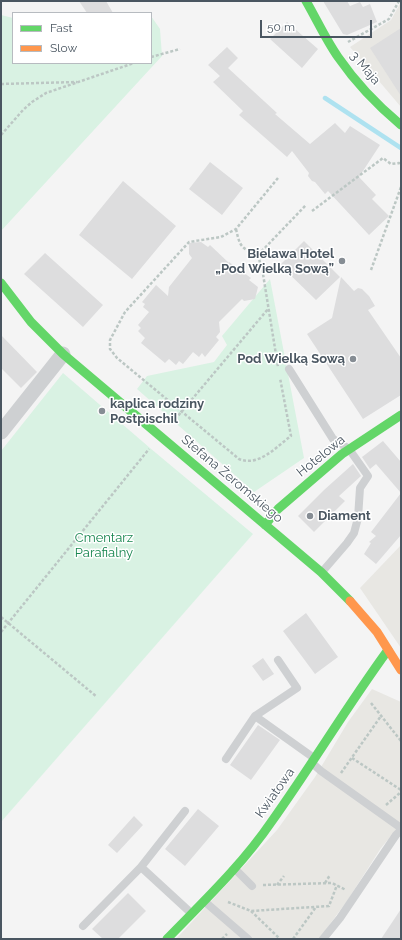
<!DOCTYPE html>
<meta charset="utf-8">
<style>
body{margin:0}
#map{position:relative;width:402px;height:940px;overflow:hidden;background:#f4f4f4;font-family:Raleway,sans-serif}
canvas{display:block}
.frame{position:absolute;inset:0;border:2px solid #4a5661;pointer-events:none}
.legend{position:absolute;left:12px;top:12px;width:140px;height:52px;box-sizing:border-box;background:#fff;border:1px solid #b7bbc0;margin:0;padding:5px 7px;list-style:none;font-size:12px;color:#4a5661}
.legend li{display:flex;align-items:center;gap:8px;height:20px}
.legend b{width:20px;border:1px solid #b7bbc0}
.scale{position:absolute;left:260px;top:20px;width:112px;height:18px;box-sizing:border-box;border:2px solid #4a5661;border-top:0;padding-left:5px;font-size:12px;line-height:14px;white-space:nowrap;color:#4a5661;-webkit-text-stroke:3px #fff;paint-order:stroke}
</style>
<div id="map">
<canvas width="402" height="940"></canvas>
<div class="frame"></div>
<ul class="legend">
<li><b style="height:5px;background:#63d668"></b>Fast</li>
<li><b style="height:5px;background:#ff974d"></b>Slow</li>
</ul>
<div class="scale">50 m</div>
</div>
<script>
const g = document.querySelector('canvas').getContext('2d');
g.lineJoin = 'round';
function paint(path, color) {
  g.fillStyle = color;
  g.fill(path, 'evenodd');
}
function trace(path, color, width, dash) {
  g.strokeStyle = color;
  g.lineWidth = width;
  g.lineCap = dash ? 'butt' : 'round';
  g.setLineDash(dash || []);
  g.stroke(path);
}
function write(font, color, halo, rows, align = 'center') {
  g.font = font + ' Raleway,sans-serif';
  g.lineWidth = 3;
  g.setLineDash([]);
  g.textBaseline = 'middle';
  g.strokeStyle = halo;
  g.fillStyle = color;
  for (const [text, x, y, turn = 0] of rows) {
    g.save();
    g.translate(x, y);
    g.rotate((+turn || 0) * Math.PI / 180);
    g.textAlign = isNaN(turn) ? turn : align;
    if (halo) g.strokeText(text, 0, 0);
    g.fillText(text, 0, 0);
    g.restore();
  }
}
const commercial = new Path2D(`
 M401 2V107L350 47 391 20Z
 M401 545V648L360 588Z
 M372 689 401 702V824L381 848 347 901 319 939H176L277 830 315 777 348 722Z`);
const green = new Path2D(`
 M1 15 13 18V63H151V16L160 29 162 56 1 231Z
 M270 279 304 458 254 492 137 389 147 376 214 362 227 345 222 336Z
 M63 373 150 448 253 534 1 822V451Z`);
const stream = new Path2D(`
 M325 98 401 148`);
const building = new Path2D(`
 M79 1H106L113 13H87Z
 M323 1H347L350 6 360 2 363 7 370 4 377 22 347 35 343 34Z
 M287 22 318 49 302 68 270 39Z
 M401 28V96L370 48Z
 M227 47 238 58 228 68 277 113 275 114 310 144 335 123 345 133 350 126 380 145 359 177 376 195 372 199 389 216 369 235 328 191 325 194 315 182 312 181 308 176 309 173 292 151 287 157 239 115 243 111 213 82 220 76 208 65Z
 M210 162 243 188 222 215 189 189Z
 M123 181 176 226 132 279 79 235Z
 M304 241 340 277 316 300 280 265Z
 M201 242 208 247 210 245 229 263V262L251 278 249 280 258 287 255 299 244 301 242 299 219 322 220 332 216 337 219 340 205 357 202 353 199 357 193 352 183 364 179 361 176 365 169 359 165 363 141 343 145 338 138 331 141 328 138 325 149 312 143 307 145 304 142 302 156 285 168 296 169 287 192 258 189 254V243Z
 M45 253 103 305 83 327 24 274Z
 M341 277 354 291 358 288 362 289 369 296 375 306 368 310 401 358V395L363 419 307 334 332 318Z
 M1 335 37 372 21 388 1 368Z
 M383 441 401 462V493L376 464 370 469 362 457Z
 M353 464 361 476 339 496 345 501 314 532 298 516 324 490Z
 M401 493V535L376 564 364 554 371 543 369 542 376 536 371 532Z
 M306 613 338 657 315 674 283 631Z
 M263 658 274 674 263 681 252 666Z
 M258 725 280 740 251 780 230 765Z
 M198 809 219 826 185 866 165 849Z
 M134 816 143 825 117 853 108 845Z
 M128 893 146 911 118 939H103L92 929Z
 M401 909V939H381Z`);
const path = new Path2D(`
 M348 42 389 19 399 1
 M151 57 180 49
 M1 84 77 82
 M1 135 23 110 32 102 46 93 134 63
 M278 178 236 229 221 237 189 242 125 312 110 340V349L117 358 239 459C259 467 276 447 291 436L280 378
 M312 211 383 158 391 164 399 163 401 165
 M236 229C240 247 241 248 258 255
 M258 255 263 274 278 367
 M258 255 306 205
 M371 270 401 187
 M172 423 268 309
 M1 617 97 697
 M1 632 149 449
 M371 703 401 741
 M352 758 401 790
 M341 773 381 716
 M386 805 401 792
 M325 883 330 875
 M263 885 332 883 346 890
 M277 885 284 876
 M228 902 251 911 329 906 337 885
 M251 911 280 939
 M222 939 227 934
 M293 939 316 907`);
const lane = new Path2D(`
 M289 369 333 439 349 449 368 476 360 488 358 518 354 533 347 543 322 572
 M255 716 297 688 278 660
 M226 759 255 716 314 758
 M312 763 321 771 401 828
 M141 867 185 811
 M235 869 252 886
 M204 901 248 939
 M83 926 141 867 191 913
 M323 939 340 918 396 835 401 830`);
const street = new Path2D(`
 M1 432 63 354`);
const fast = new Path2D(`
 M306 1C317 20 326 40 338 57 356 83 377 105 401 125
 M1 283 31 322 63 354 321 572 350 601
 M265 525 278 509 342 454 401 415
 M167 939C204 901 242 865 272 821 312 765 347 706 388 650`);
const slow = new Path2D(`
 M350 601 377 632 401 670`);
const markers = [
 [342,261,4,"#868d94"],
 [353,359,4,"#868d94"],
 [102,411,4,"#868d94"],
 [310,516,4,"#868d94"]
];
const streetNames = [
 ["3 Maja",365,68,50],
 ["Hotelowa",321,456,-39],
 ["Stefana Żeromskiego",232,479,40],
 ["Kwiatowa",275,793,-55]
];
const poiNames = [
 ["Bielawa Hotel",334,254],
 ["„Pod Wielką Sową”",334,269],
 ["Pod Wielką Sową",345,359],
 ["kaplica rodziny",110,404,"left"],
 ["Postpischil",110,419,"left"],
 ["Diament",318,516,"left"]
];
const parkNames = [
 ["Cmentarz",104,538],
 ["Parafialny",104,553]
];
paint(commercial, '#e8e7e3');
paint(green, '#d9f2e3');
trace(stream, '#aee2f0', 4.5);
paint(building, '#ddddde');
trace(path, '#bcc7c4', 2.5, [3, 2]);
trace(lane, '#ced0d2', 8);
trace(street, '#ced0d2', 15);
trace(fast, '#63d668', 9);
trace(slow, '#ff974d', 9);
for (const [x, y, r, color] of markers) {
  const dot = new Path2D();
  dot.arc(x, y, r, 0, 2 * Math.PI);
  g.fillStyle = color;
  g.fill(dot);
  trace(dot, '#fff', 1.5);
}
write('13px', '#4a5661', '#fff', streetNames);
write('bold 13px', '#4a5661', '#fff', poiNames, 'right');
write('13px', '#17864f', '#fff', parkNames);
</script>
